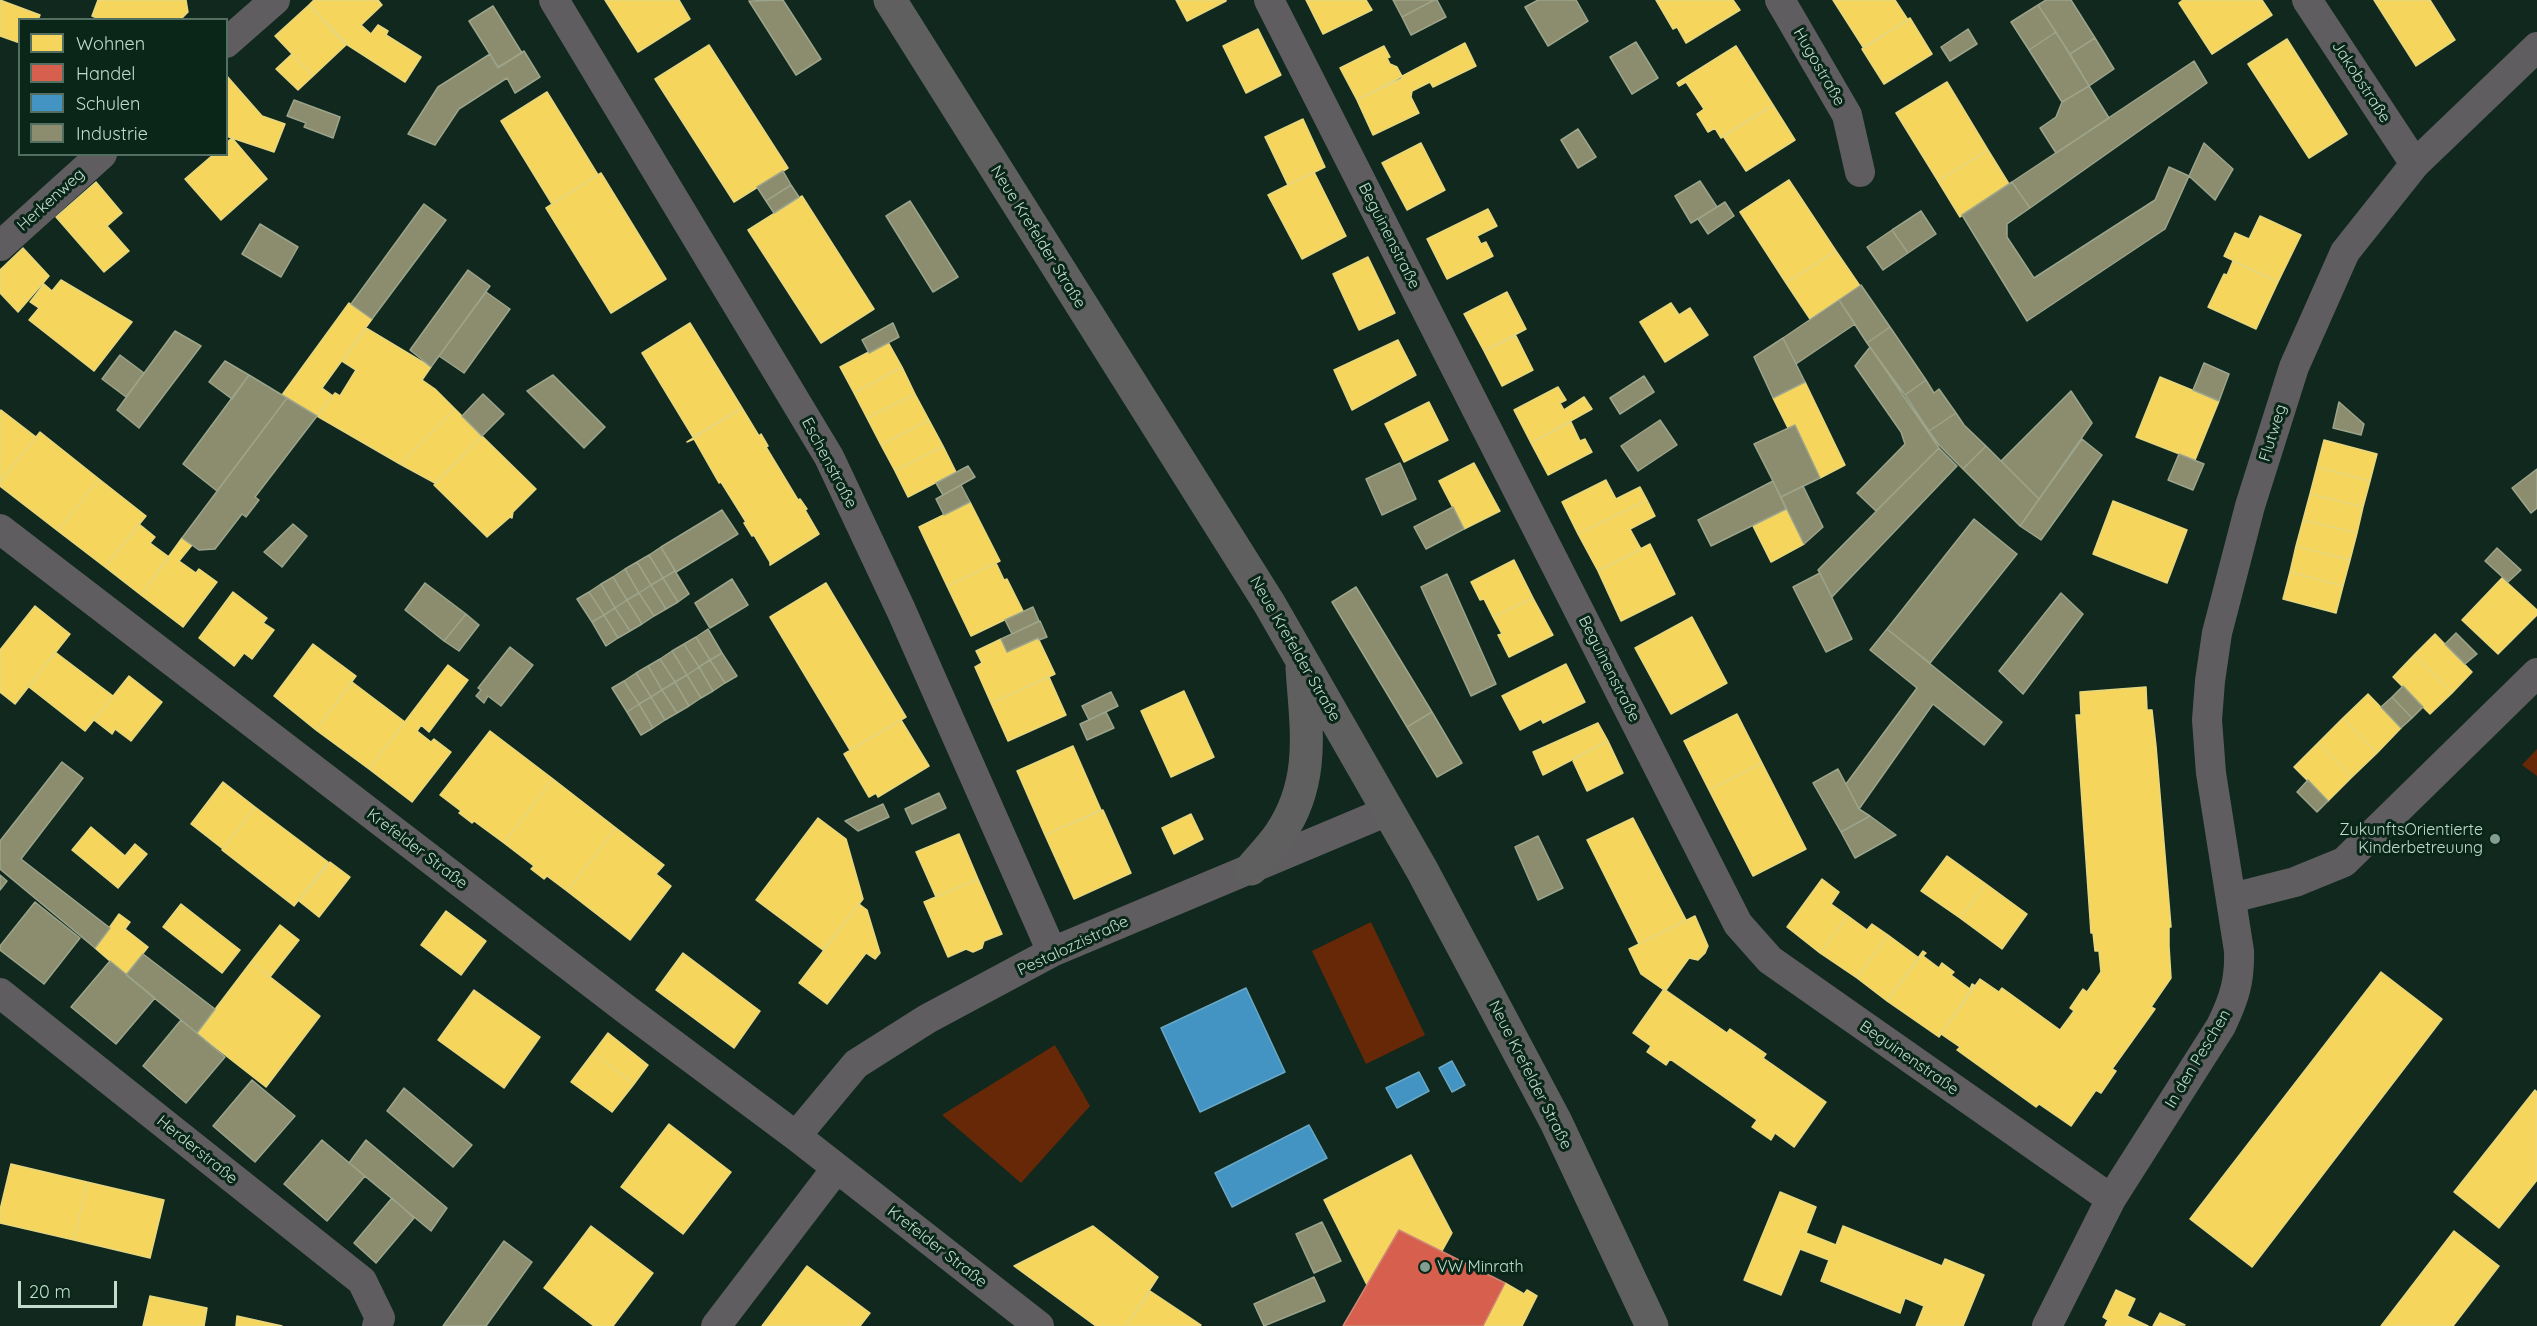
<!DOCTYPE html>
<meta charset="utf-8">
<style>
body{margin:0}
#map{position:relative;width:2537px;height:1326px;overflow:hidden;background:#10281e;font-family:Quicksand,sans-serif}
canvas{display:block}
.legend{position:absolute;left:18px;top:18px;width:210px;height:138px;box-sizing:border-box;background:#092619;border:2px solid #536f61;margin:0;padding:8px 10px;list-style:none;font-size:18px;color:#c1dccd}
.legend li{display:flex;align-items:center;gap:12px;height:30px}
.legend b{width:30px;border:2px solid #536f61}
.scale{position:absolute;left:18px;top:1281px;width:99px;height:27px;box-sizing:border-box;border:3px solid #c1dccd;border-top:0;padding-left:8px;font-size:18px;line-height:21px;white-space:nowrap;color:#c1dccd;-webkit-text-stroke:4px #092619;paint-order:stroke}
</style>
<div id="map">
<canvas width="2537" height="1326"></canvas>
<ul class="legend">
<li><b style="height:16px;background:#f6d55c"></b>Wohnen</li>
<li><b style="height:16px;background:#d6604d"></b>Handel</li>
<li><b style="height:16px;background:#4393c3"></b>Schulen</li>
<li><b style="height:16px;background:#8c8c6e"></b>Industrie</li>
</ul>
<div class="scale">20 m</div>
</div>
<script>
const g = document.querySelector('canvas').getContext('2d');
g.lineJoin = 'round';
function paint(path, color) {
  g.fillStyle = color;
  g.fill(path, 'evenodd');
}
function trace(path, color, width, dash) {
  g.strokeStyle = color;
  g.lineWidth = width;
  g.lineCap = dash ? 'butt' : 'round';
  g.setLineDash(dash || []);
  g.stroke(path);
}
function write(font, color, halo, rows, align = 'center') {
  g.font = font + ' Quicksand,sans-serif';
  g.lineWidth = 6;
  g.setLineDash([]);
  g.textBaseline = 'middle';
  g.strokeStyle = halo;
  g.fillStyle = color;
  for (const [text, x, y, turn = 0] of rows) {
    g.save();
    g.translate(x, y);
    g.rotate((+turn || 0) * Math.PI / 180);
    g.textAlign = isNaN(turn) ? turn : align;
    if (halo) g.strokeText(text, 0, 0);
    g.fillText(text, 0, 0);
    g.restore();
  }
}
const green = new Path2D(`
 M2537 749V776L2522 765Z
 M1371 922 1425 1035 1366 1064 1312 951Z
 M1055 1045 1090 1106 1021 1183 942 1115Z`);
const homes = new Path2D(`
 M0 0 40 15 38 20H20V43L0 36Z
 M98 0H186L188 12 180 20H102L92 16Z
 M314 0H378L382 5 361 25 371 34 378 25 388 31 386 35 421 57 405 82 343 42 309 5Z
 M605 0H679L690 19 638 52Z
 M1176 0H1226V1L1187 21Z
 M1306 0H1366L1372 10 1323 34Z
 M1656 0H1733L1740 10 1686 43 1677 27 1673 29Z
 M1833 0H1895L1908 20 1863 47Z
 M2183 0H2262L2272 15 2212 54 2179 3Z
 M2374 0H2430L2455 40 2416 66Z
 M309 5 347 44 313 76 275 36Z
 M1910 18 1932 54 1884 84 1862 49Z
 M1258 29 1281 75 1246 93 1223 46Z
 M2287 39 2347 134 2309 158 2248 64Z
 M1465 43 1476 66 1433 87 1430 82 1412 91 1411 97 1419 113 1373 135 1357 100Z
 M709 45 788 168 734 202 655 79Z
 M1384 46 1390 57 1387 58 1390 64 1397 67 1403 78 1357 100 1340 68Z
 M1736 46 1773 105 1721 138 1715 128 1708 132 1697 114 1704 109 1686 82 1679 86 1677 83Z
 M292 54 313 76 298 90 276 69Z
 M226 75 262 116 285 124 274 152 226 136Z
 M1947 82 1988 150 1938 181 1896 113Z
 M547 92 598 175 552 204 501 121Z
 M1773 105 1795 140 1746 171 1723 136Z
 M1303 119 1325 167 1288 185 1265 137Z
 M232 138 267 179 221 220 185 179 214 154H226V143Z
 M1421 143 1445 190 1407 210 1382 163Z
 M1988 150 2009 184 1960 217 1938 181Z
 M1314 172 1346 236 1302 259 1268 195Z
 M601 173 666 279 611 313 546 208Z
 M1789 180 1836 251 1786 283 1740 212Z
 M96 182 122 213 107 226 129 251 104 272 56 217Z
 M802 196 874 309 821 343 748 230Z
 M1488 209 1497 226 1477 236 1481 244 1486 242 1493 256 1447 279 1427 239Z
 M2260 216 2301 235 2278 282 2224 256 2235 233 2249 239Z
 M23 248 49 276 18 312 0 293V270Z
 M1836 251 1860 286 1810 319 1786 283Z
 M1368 257 1395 313 1359 330 1333 274Z
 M2233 261 2278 282 2256 329 2208 307 2224 274 2227 275Z
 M61 280 132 322 94 371 29 320 39 308 30 302 44 284 52 291Z
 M1507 292 1526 329 1484 351 1464 314Z
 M349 303 372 319 322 388 333 396 317 416 282 395Z
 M1671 303 1679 315 1690 308 1708 335 1665 362 1640 322Z
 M690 323 742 408 693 437 642 353Z
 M366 328 431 367 422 380 435 389 455 409 400 464 317 416 335 393 340 396 356 370 342 361Z
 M1516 336 1533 370 1502 386 1484 351Z
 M1398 340 1416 375 1352 410 1334 370Z
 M888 342 902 367 854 393 840 367Z
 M902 367 915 394 867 418 854 393Z
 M2160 377 2219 401 2195 460 2136 437Z
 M1805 382 1845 465 1820 478 1795 425 1788 428 1773 398Z
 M1558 387 1566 400 1560 403 1564 410 1584 397 1592 409 1531 443 1514 410Z
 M915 394 929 420 881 445 867 418Z
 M1429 402 1448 440 1404 462 1385 424Z
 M742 408 759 436 761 434 768 446 766 447 798 500 800 499 807 509 805 510 819 534 770 565V562L754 535 752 536 744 523 746 522 721 482 719 483 694 439 687 442Z
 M455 409 482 436 435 483 400 464Z
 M1 410 36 437 0 482V411Z
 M929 420 943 446 895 471 881 445Z
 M1571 422 1580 441 1585 439 1592 452 1548 475 1531 443Z
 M40 432 99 479 58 531 0 486V482Z
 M482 436 536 489 513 512 512 518 510 517 487 537 434 485Z
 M2324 440 2377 454 2370 481 2317 467Z
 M943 446 956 472 908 497 895 471Z
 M1474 463 1500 511 1464 529 1439 481Z
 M2317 467 2370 481 2363 507 2310 494Z
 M99 479 146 516 105 567 58 531Z
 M1606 480 1616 499 1640 487 1647 500 1578 534 1562 502Z
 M2310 494 2363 507 2357 533 2303 520Z
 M1647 500 1655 516 1630 529 1641 549 1598 571 1578 534Z
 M2113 501 2187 530 2167 583 2093 554Z
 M970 502 1000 561 947 586 919 527Z
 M1786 509 1804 544 1771 562 1753 526Z
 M2303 520 2357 533 2350 560 2296 546Z
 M139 524 155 537 150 543 169 557 141 595 105 567Z
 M182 538 192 545 179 561 196 573 199 569 217 582 183 627 141 595Z
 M1650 544 1675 594 1621 621 1598 571Z
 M2296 546 2350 560 2343 586 2290 572Z
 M1514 560 1533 598 1493 617 1484 599 1480 600 1471 582Z
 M996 563 1004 580 1007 579 1023 611 971 636 947 586Z
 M2290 572 2343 586 2336 613 2283 599Z
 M2502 578 2537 610V615L2498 654 2462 620Z
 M826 583 906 717 850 750 770 617Z
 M233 592 267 618 263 623 274 630 252 659 244 653 234 666 199 638Z
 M1533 598 1553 635 1509 657 1498 635 1502 634 1493 617Z
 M35 606 70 634 15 704 0 692V650Z
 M1692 617 1727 683 1671 714 1635 648Z
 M2435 634 2472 672 2452 693 2414 655Z
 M1038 638 1055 674 991 703 975 667 982 663 976 651 1001 639 1007 652Z
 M313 644 356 676 316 730 274 696Z
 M55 652 113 696 85 731 29 687Z
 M2414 655 2452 693 2430 714 2393 677Z
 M1566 664 1585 702 1543 723 1541 719 1520 730 1502 696Z
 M448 665 468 680 429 732 421 725 417 731 431 742 434 739 451 752 412 802 369 769Z
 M129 676 162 702 131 741 115 729 112 734 94 720Z
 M1049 677 1066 715 1008 741 991 703Z
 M352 682 405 722 369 769 316 730Z
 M2146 687 2147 710H2152L2156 746 2171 927H2169V946L2171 978 2151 1007 2155 1009 2112 1069 2116 1071 2101 1093 2096 1090 2071 1126 2039 1104 2036 1107 1957 1050 1960 1047 1941 1034 1980 979 1999 992 2002 988 2060 1030 2074 1011 2070 1008 2083 989 2087 992 2101 972 2099 951H2095L2093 933H2091L2076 715H2081L2080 692Z
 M1184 691 1214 757 1171 777 1141 711Z
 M2368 694 2401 728 2377 753 2343 718Z
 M1737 714 1762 763 1709 790 1684 741Z
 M2343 718 2377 753 2352 777 2318 743Z
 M901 720 929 766 878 797 876 793 869 797 844 754Z
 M1598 723 1608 741 1543 775 1533 752Z
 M490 731 553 779 504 843 474 821 472 823 459 813 461 811 440 795Z
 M1608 741 1623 773 1587 791 1572 759Z
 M2318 743 2352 777 2328 801 2294 767Z
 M1073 746 1101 810 1045 835 1017 771Z
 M1762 763 1806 849 1753 876 1709 790Z
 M553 779 616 828 567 891 547 876 544 879 531 869 534 866 504 843Z
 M223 782 255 807 223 849 191 824Z
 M255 807 328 862 294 906 222 850Z
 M1103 810 1131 873 1074 899 1045 835Z
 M1191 814 1203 839 1174 854 1162 828Z
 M818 818 846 839 863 899 823 950 756 900Z
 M1633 818 1686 920 1639 944 1587 840Z
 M91 827 125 856 135 844 147 854 118 888 72 850Z
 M616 828 664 865 656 874 671 886 630 940 567 891Z
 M959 834 978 879 936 897 916 852Z
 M1947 856 1986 884 1960 918 1921 891Z
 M330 862 350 877 319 917 299 901Z
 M978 879 1002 934 984 941 982 948 973 952 966 949 948 957 924 902Z
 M1822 879 1839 892 1831 904 1848 916 1820 953 1787 927Z
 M1986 884 2027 914 2002 949 1960 918Z
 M181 904 240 950 222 973 163 927Z
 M859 904 867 910 880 953 875 959 866 953 827 1004 799 983Z
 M446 911 486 941 461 975 421 945Z
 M119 914 130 922 125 929 148 947 126 975 95 948Z
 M1695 916 1708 946 1705 953 1698 960 1689 958 1666 990H1664L1641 974 1629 949Z
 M1848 916 1867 930 1872 924 1888 935 1857 978 1820 953Z
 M280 925 299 940 270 977 251 962Z
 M1888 935 1919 958 1887 1001 1857 978Z
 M1923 951 1926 953 1923 956 1939 968 1942 963 1954 972 1951 975 1970 989 1972 984 1974 985 1939 1037 1887 1001Z
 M683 953 760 1011 734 1048 656 990Z
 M251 962 320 1016 266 1087 197 1033Z
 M2381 972 2442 1019 2252 1267 2190 1219Z
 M1664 989 1727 1033 1730 1029 1766 1054 1763 1058 1826 1102 1794 1147 1775 1133 1771 1140 1752 1127 1757 1120 1670 1059 1666 1065 1647 1052 1651 1046 1633 1033Z
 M474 990 540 1037 504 1088 438 1040Z
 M608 1033 648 1065 634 1084 593 1053Z
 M593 1053 634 1084 612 1112 571 1082Z
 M2535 1090 2537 1092V1180L2499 1228 2454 1192Z
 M669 1124 731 1172 683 1234 621 1187Z
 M1411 1155 1452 1233 1442 1251 1399 1230 1367 1285 1324 1200Z
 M11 1164 87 1182 74 1240 0 1223V1210Z
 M87 1182 164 1200 150 1258 74 1240Z
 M1780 1192 1816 1207 1806 1233 1836 1245 1843 1226 1942 1266 1945 1259 1984 1275 1963 1326H1916L1924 1306 1905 1298 1900 1313 1821 1281 1829 1260 1800 1249 1781 1295 1744 1280Z
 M591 1226 653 1273 613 1326H594L544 1288Z
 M1093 1226 1158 1277 1126 1326H1096L1014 1266Z
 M2454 1231 2499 1266 2453 1326H2381Z
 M807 1266 870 1313 860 1326H762Z
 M1505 1283 1524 1294 1527 1290 1537 1296 1522 1326H1483Z
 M2116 1290 2135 1299 2127 1316 2148 1326H2105L2108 1320 2103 1317Z
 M1150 1291 1201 1325 1200 1326H1126Z
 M150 1296 207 1308 204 1326H143Z
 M2160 1313 2185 1325 2153 1326Z
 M237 1316 282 1326H236Z`);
const shops = new Path2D(`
 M1399 1230 1505 1283 1483 1326H1343Z`);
const schools = new Path2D(`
 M1246 988 1285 1072 1200 1112 1161 1028Z
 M1452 1061 1465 1085 1452 1092 1439 1068Z
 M1419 1072 1429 1091 1397 1108 1386 1088Z
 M1309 1125 1327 1158 1232 1207 1215 1173Z`);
const industry = new Path2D(`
 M783 0 821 59 796 75 749 1Z
 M1393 0H1434L1402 17Z
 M1434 0H1437L1446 17 1411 35 1402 17Z
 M1538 0H1576L1588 21 1548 46 1525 7Z
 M2046 0H2071L2095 38 2070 54 2038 5Z
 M2038 5 2056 32 2029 50 2011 22Z
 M493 6 522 53 498 67 469 21Z
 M1968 29 1977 44 1950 61 1941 47Z
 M2056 32 2089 86 2062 102 2029 50Z
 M2095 38 2114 69 2089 86 2070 54Z
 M1636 42 1658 78 1632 94 1610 57Z
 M524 51 540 77 515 93 507 78 459 109 435 145 408 134 438 87 490 54 498 68Z
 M2194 61 2207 83 2030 208 2012 182Z
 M2089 86 2109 118 2056 153 2040 128 2056 117 2062 102Z
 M294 100 340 117 333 138 304 127 306 123 287 116Z
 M1578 129 1596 157 1578 168 1561 140Z
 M2204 143 2233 169 2215 200 2189 176Z
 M2169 167 2189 176 2165 229 2027 321 1962 215 2012 182 2030 208 2007 224V237L2034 278 2155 200Z
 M783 171 791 185 766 201 757 187Z
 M1700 181 1717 207 1691 223 1675 196Z
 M791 185 799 197 774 213 766 201Z
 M910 201 958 277 933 292 886 216Z
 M1725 202 1734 216 1708 234 1698 219Z
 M424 204 446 220 372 319 351 304Z
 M1921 211 1936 234 1908 253 1892 230Z
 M260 224 298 247 281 277 242 254Z
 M1892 230 1908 253 1883 270 1867 247Z
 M468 270 490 286 431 367 410 350Z
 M1861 285 1890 327 1867 343 1839 300Z
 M486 292 510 309 464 373 439 356Z
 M1839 300 1855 324 1796 364 1783 338Z
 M893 323 899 337 869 353 862 340Z
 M1890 327 1926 380 1905 395 1867 343Z
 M175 331 201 346 139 428 117 410Z
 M1783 338 1805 382 1773 398 1754 357Z
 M1870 347 1939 448 1876 511 1857 493 1905 444 1901 432 1855 366Z
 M120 355 144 373 126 397 102 379Z
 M225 361 249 375 232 399 209 382Z
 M2204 363 2229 374 2219 401 2193 390Z
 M249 375 287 398 217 491 183 464Z
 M553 375 605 427 584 448 527 391Z
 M1644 376 1654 392 1620 414 1610 398Z
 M1926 380 1934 393 1939 389 1956 413 1929 431 1905 395Z
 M2071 391 2092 423 2039 499 2001 461Z
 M483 394 504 414 482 436 462 416Z
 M287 398 317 416 255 497 259 500 246 517 242 514 215 549 199 550 182 538Z
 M2339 402 2364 424 2361 435 2333 428Z
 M1956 413 1964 425 1986 446 1963 469 1939 445 1929 431Z
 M1660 420 1677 445 1638 471 1621 446Z
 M1795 425 1820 478 1781 497 1754 444Z
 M2082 439 2102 455 2041 540 2020 526Z
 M1986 446 2039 499 2020 526 1963 469Z
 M1939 448 1957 466 1832 597 1818 570Z
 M2179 454 2204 464 2193 490 2168 480Z
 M1400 463 1416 499 1382 515 1366 479Z
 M968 466 975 477 943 495 936 483Z
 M2537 469V508L2531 513 2512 488Z
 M1773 481 1786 509 1711 546 1698 520Z
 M961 485 970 502 944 515 936 499Z
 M1803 486 1823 527 1804 544 1781 497Z
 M1453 507 1464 529 1426 549 1414 527Z
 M722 510 738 534 676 572 661 547Z
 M1974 519 2017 554 1930 663 1887 629Z
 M293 524 307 536 282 567 264 552Z
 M661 547 675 571 663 578 649 555Z
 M2497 548 2521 570 2508 582 2485 561Z
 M649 555 663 578 651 585 637 562Z
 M637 562 651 585 639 593 625 569Z
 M625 569 639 593 627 600 613 577Z
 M675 571 689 594 678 602 663 578Z
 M1820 573 1852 639 1826 652 1793 587Z
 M1447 574 1496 684 1471 696 1421 587Z
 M613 577 627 600 615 608 601 584Z
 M663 578 678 602 666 609 651 585Z
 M732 579 748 605 710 628 695 603Z
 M425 583 466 614 444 641 405 610Z
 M601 584 615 608 604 615 589 592Z
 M651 585 666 609 654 616 639 593Z
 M1356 587 1432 712 1407 727 1332 602Z
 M589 592 604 615 592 622 577 599Z
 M639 593 654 616 642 624 627 600Z
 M2061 593 2083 614 2023 694 1999 671Z
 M627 600 642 624 630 631 615 608Z
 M1033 607 1039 621 1012 634 1005 620Z
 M615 608 630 631 618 638 604 615Z
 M466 614 479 625 459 651 444 641Z
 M604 615 618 638 606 646 592 622Z
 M1040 621 1047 637 1039 640 1038 638 1007 652 1001 639Z
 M708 629 722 653 710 660 696 637Z
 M1887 629 2002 722 1984 745 1933 704 1859 809 1846 784 1917 688 1870 650Z
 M2456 633 2477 654 2465 664 2445 644Z
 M696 637 710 660 699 667 684 644Z
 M684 644 699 667 687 675 672 651Z
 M510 647 533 665 501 706 488 696 484 703 476 696 481 690 478 688Z
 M672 651 687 675 675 682 660 659Z
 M722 653 737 676 725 683 710 660Z
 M660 659 675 682 662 690 648 666Z
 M710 660 725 683 713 691 699 667Z
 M648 666 662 690 651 697 636 673Z
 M699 667 713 691 701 698 687 675Z
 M636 673 651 697 639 704 624 681Z
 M687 675 701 698 689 706 675 682Z
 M624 681 639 704 627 712 612 688Z
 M675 682 689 706 677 713 662 690Z
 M2403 686 2423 707 2412 718 2392 697Z
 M662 690 677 713 665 720 651 697Z
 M1111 692 1118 706 1089 720 1082 706Z
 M651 697 665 720 653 728 639 704Z
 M2392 697 2412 718 2401 728 2381 707Z
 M639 704 653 728 641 735 627 712Z
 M1106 712 1114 728 1087 740 1080 724Z
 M1432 712 1462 763 1437 777 1407 727Z
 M62 762 83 778 21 859 110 928 95 948 0 869V841Z
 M1838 769 1859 809 1870 816 1841 832 1813 783Z
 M2308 780 2328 801 2317 812 2297 792Z
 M939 793 946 808 912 824 905 809Z
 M883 804 889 817 858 831 845 821Z
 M1870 816 1896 835 1855 858 1841 832Z
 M1538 836 1563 888 1538 900 1515 847Z
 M0 875 7 881 0 890Z
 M35 902 80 938 44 984 0 950V946Z
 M143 954 215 1009 197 1033 126 975Z
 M110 961 155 998 116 1044 71 1007Z
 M181 1020 225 1057 186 1103 143 1066Z
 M252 1080 295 1116 255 1162 213 1126Z
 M404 1088 472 1145 453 1167 387 1111Z
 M322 1140 365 1176 327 1221 284 1184Z
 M366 1140 447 1208 431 1231 349 1163Z
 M392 1198 414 1218 376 1263 354 1243Z
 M1322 1222 1341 1261 1314 1273 1296 1234Z
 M504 1241 532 1262 486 1326H443Z
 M1314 1277 1325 1301 1264 1326 1254 1304Z`);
const minor = new Path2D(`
 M554 0 829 457 901 610 1052 952
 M1269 0 1738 924 1770 960 2111 1199
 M1780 0 1847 115 1860 172
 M2307 0 2415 164
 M226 43 275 0
 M0 246 102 154
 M0 529 627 1010 796 1136 1039 1326
 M2232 898 2295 882 2344 862 2537 673
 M0 993 362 1281 380 1318 377 1326
 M796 1136 856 1064 927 1019 1052 952 1388 811
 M716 1326 836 1169
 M2047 1326 2111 1199 2221 1026C2234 999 2240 981 2239 951L2211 773 2207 720 2210 681 2217 633 2250 506 2294 367 2345 252 2415 164 2537 47`);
const secondary = new Path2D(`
 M890 0 1269 603 1422 870 1556 1122 1652 1326
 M1251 869C1260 858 1272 846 1280 834 1316 780 1306 729 1302 668`);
const markers = [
 [2495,839,6,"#839d90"],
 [1425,1267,6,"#839d90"]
];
const streetNames = [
 ["Hugostraße",1819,67,60],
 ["Jakobstraße",2361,82,57],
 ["Herkenweg",51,200,-42],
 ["Beguinenstraße",1389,236,63],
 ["Neue Krefelder Straße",1038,237,58],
 ["Flutweg",2273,433,-73],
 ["Eschenstraße",829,463,62],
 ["Neue Krefelder Straße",1295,649,60],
 ["Beguinenstraße",1609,669,63],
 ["Krefelder Straße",417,849,37],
 ["Pestalozzistraße",1073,946,-25],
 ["Beguinenstraße",1909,1058,35],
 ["In den Peschen",2198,1059,-59],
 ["Neue Krefelder Straße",1530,1075,63],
 ["Herderstraße",197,1150,39],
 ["Krefelder Straße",937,1247,38]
];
const poiNames = [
 ["ZukunftsOrientierte",2483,830],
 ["Kinderbetreuung",2483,848],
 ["VW Minrath",1437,1267,"left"]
];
paint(green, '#672807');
paint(homes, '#f6d55c');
trace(homes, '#e6d77e', 1.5);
paint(shops, '#d6604d');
trace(shops, '#d08573', 1.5);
paint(schools, '#4393c3');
trace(schools, '#69a9c6', 1.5);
paint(industry, '#8c8c6e');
trace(industry, '#9ca48a', 1.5);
trace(minor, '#5f5d5f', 30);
trace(secondary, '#5f5f5f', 33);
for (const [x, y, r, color] of markers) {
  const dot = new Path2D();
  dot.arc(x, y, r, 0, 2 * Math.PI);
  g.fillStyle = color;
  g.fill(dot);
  trace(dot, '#092619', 2);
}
write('16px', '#c1dccd', '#092619', streetNames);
write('16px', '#c1dccd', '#092619', poiNames, 'right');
</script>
